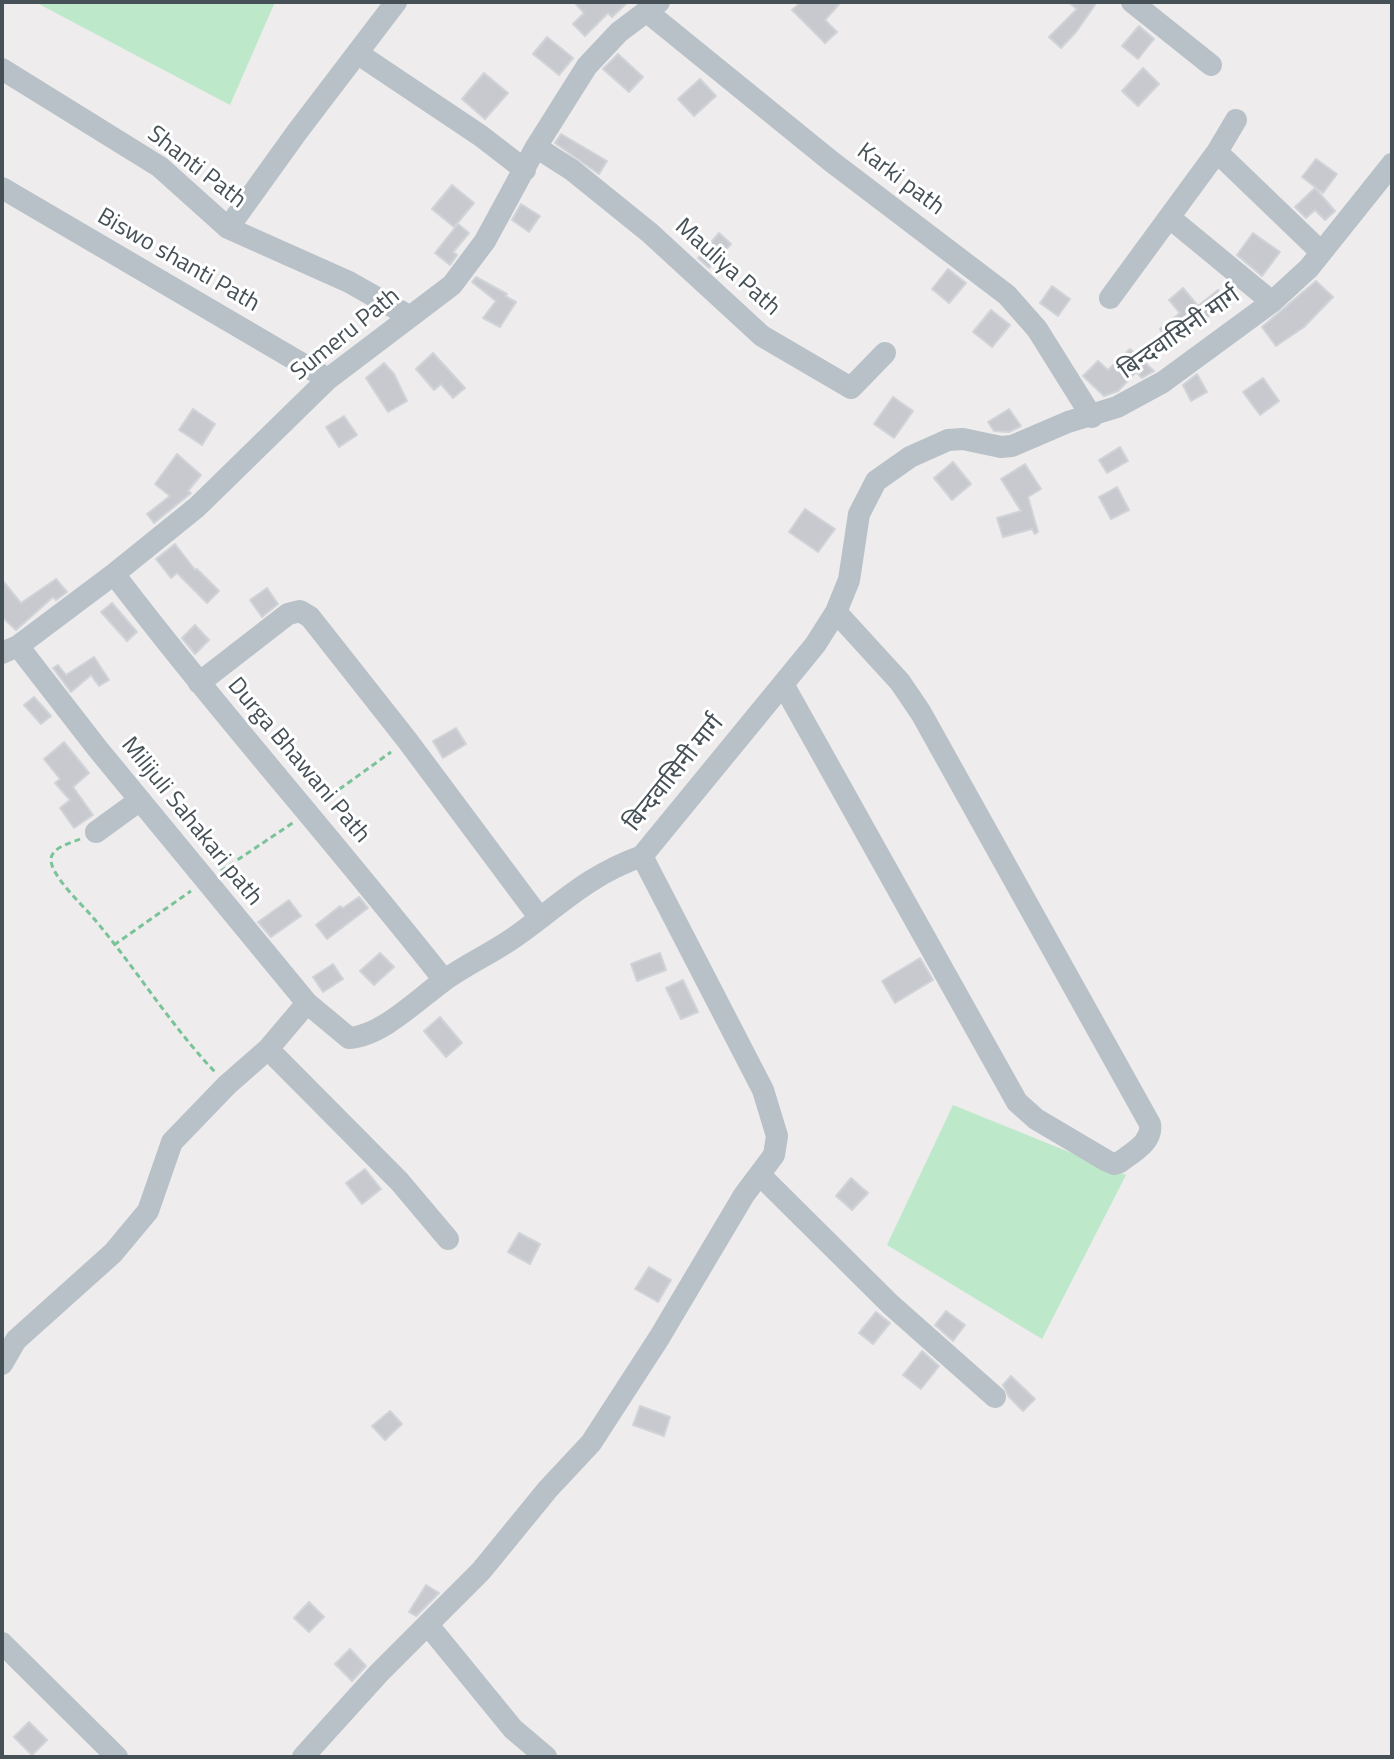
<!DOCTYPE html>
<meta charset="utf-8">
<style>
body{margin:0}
#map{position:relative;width:1394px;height:1759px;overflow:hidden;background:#eeecec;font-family:"Titillium Web",sans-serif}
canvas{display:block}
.frame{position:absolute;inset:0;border:4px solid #465057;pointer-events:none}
</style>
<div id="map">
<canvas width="1394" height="1759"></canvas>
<div class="frame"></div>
</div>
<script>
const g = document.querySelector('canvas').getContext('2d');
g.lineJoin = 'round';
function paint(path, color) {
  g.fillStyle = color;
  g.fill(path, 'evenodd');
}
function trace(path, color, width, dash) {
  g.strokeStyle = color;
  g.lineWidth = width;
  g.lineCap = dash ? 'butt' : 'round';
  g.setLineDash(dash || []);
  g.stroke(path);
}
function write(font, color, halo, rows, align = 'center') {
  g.font = font + ' "Titillium Web","Noto Sans Devanagari",sans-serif';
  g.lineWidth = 6;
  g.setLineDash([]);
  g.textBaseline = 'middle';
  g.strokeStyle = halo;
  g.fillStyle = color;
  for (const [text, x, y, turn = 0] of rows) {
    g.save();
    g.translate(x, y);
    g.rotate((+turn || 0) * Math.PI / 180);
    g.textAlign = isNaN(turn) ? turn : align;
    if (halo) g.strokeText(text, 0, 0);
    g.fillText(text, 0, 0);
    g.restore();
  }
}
const green = new Path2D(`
 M35 2H275L230 105Z
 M953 1105 1126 1175 1042 1339 887 1245Z`);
const building = new Path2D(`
 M574 2H628L612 17 608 13 585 36 573 24 584 13Z
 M801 2H841L825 20 837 32 825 43 792 10Z
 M1068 2H1097L1076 32 1061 48 1049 37 1077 9Z
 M1139 26 1154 39 1138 59 1122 46Z
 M547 37 573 58 559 75 533 54Z
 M618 54 643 77 629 92 603 69Z
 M1143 68 1159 84 1138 106 1122 91Z
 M484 73 508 93 485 119 462 99Z
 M700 79 716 96 694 116 678 99Z
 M561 134 607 161 599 174 555 143Z
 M1316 159 1337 174 1323 193 1302 177Z
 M452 185 474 203 454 227 432 209Z
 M1315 188 1335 211 1325 220 1315 210 1306 218 1295 207Z
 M521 204 540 216 529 232 512 220Z
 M458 224 469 233 453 252 457 255 450 265 435 253Z
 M719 233 731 244 709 268 698 258Z
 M1253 233 1280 252 1262 276 1237 255Z
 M948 269 966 283 949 303 932 289Z
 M476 277 507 294 505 296 516 302 500 327 483 318 496 301 472 282Z
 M1316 281 1333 297 1304 327 1276 346 1262 327Z
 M1052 286 1070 299 1058 316 1040 303Z
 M1183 288 1198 306 1218 290 1227 301 1173 345 1160 329 1180 313 1169 300Z
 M991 310 1010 325 992 347 973 332Z
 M1130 349 1154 371 1142 378 1136 372 1118 391 1104 396 1083 376 1098 361 1108 370Z
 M433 353 465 388 453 398 441 384 434 390 416 369Z
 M384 363 394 374 407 401 388 412 366 378Z
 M1197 374 1207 392 1191 401 1183 385Z
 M1263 378 1279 401 1260 415 1243 392Z
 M893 397 913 411 894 438 874 424Z
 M193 409 215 424 202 445 179 430Z
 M1009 409 1021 426 1009 432 994 431 988 422Z
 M344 416 357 435 339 447 326 427Z
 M1120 447 1128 461 1107 473 1099 460Z
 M177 454 201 475 188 491 191 493 154 523 147 514 170 496 155 484Z
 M953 462 971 484 952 500 934 478Z
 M1025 464 1041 489 1028 497 1038 532 1035 534 1032 529 1003 537 997 518 1021 511 1001 479Z
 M1117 487 1129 510 1111 519 1099 497Z
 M805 509 835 529 818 552 789 532Z
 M175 544 195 570 197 569 219 591 207 603 177 573 171 578 156 559Z
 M56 579 67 592 56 600 53 597 16 630 2 617V580L21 603Z
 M267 588 278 604 262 617 250 600Z
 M112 603 137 632 127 641 101 612Z
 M195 625 209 640 195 654 182 638Z
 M94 657 109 680 99 686 91 675 71 692 53 668 58 665 66 675Z
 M34 697 51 716 41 724 24 705Z
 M456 728 466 744 443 758 433 741Z
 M64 742 89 773 73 787 93 815 74 828 60 808 70 800 55 783 60 779 44 759Z
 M359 897 368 908 327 939 316 925 340 906 343 908Z
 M289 900 301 916 271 937 258 922Z
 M380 953 394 967 374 985 360 971Z
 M660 953 666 970 637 981 631 964Z
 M920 958 933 980 895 1003 882 981Z
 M333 964 343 979 323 992 313 977Z
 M683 980 698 1012 681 1019 666 988Z
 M440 1017 462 1043 446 1057 424 1031Z
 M365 1169 381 1189 362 1204 346 1183Z
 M851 1178 868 1193 852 1210 836 1196Z
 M519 1233 540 1244 530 1264 508 1252Z
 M649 1267 671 1280 658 1302 635 1289Z
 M946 1311 965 1325 953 1341 935 1325Z
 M876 1312 890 1323 873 1344 859 1333Z
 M922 1351 939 1366 921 1389 903 1375Z
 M1011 1376 1035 1399 1023 1411 1009 1397 1003 1385Z
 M640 1406 670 1417 664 1436 633 1425Z
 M390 1411 402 1424 385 1440 372 1426Z
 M426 1585 439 1593 416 1616 409 1612Z
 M309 1602 324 1617 309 1632 294 1618Z
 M350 1649 366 1666 352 1681 335 1664Z
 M29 1722 47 1740 32 1755 14 1737Z`);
const path = new Path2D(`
 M323 801 391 752
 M80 839C71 843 52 847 51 859 50 874 80 903 90 914 134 965 169 1024 216 1073
 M221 871 294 822
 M114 945 191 891`);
const minor = new Path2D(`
 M1132 2 1211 65
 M646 11 832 162 1007 295 1037 329 1092 417
 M357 53 481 136 525 170
 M2 69 160 167 228 228 349 282 409 316
 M536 147 572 170 650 233 762 336 851 388 885 353
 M1217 152 1321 252
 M2 188 328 379
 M1170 218 1272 302
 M228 228 297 132 396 2
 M1110 298 1217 152 1236 120
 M114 574C220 713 336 843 444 980
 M18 646 97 748 307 1003 349 1038C381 1036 416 1001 442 982 466 964 495 952 519 934 563 902 589 875 642 856
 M2 653 18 646 114 574 197 507 328 379 452 285 485 241 536 147 587 66 619 32 659 2
 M199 683 288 614 300 611 310 617 407 740 539 917
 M784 686 1017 1102 1036 1119 1107 1161 1114 1164 1120 1162C1133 1152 1153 1142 1150 1124L921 713 900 682 836 612
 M96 832 140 800
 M642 856 815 645 836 612 849 580 859 514 876 481 910 457 948 440 963 439 1001 447 1012 446 1068 422 1117 407 1163 382 1272 302 1309 268 1392 164
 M268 1049 399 1181 448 1239
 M760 1175 890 1304 995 1397
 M2 1364 16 1340 113 1253 148 1211 172 1142 227 1085 268 1049 307 1003
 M428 1625 513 1729 546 1757
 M2 1643 117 1757
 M303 1757 379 1673 481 1571 548 1489 591 1443 659 1338 744 1195 774 1155 777 1136 763 1090 642 856`);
const streetNames = [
 ["Shanti Path",196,168,38],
 ["Karki path",900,180,37],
 ["Biswo shanti Path",178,261,30],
 ["Mauliya Path",727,268,42],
 ["बिन्दवासिनी मार्ग",1180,334,-35],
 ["Sumeru Path",346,335,-39],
 ["Durga Bhawani Path",298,761,50],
 ["बिन्दवासिनी मार्ग",675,774,-51],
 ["Milijuli Sahakari path",191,822,51]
];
paint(green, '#bde9ca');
paint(building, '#c7c9ce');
trace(building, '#d0d3d7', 2);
trace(path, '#79c398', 3, [6, 4]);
trace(minor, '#b8c1c7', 22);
write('24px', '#465057', '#fff', streetNames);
</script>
